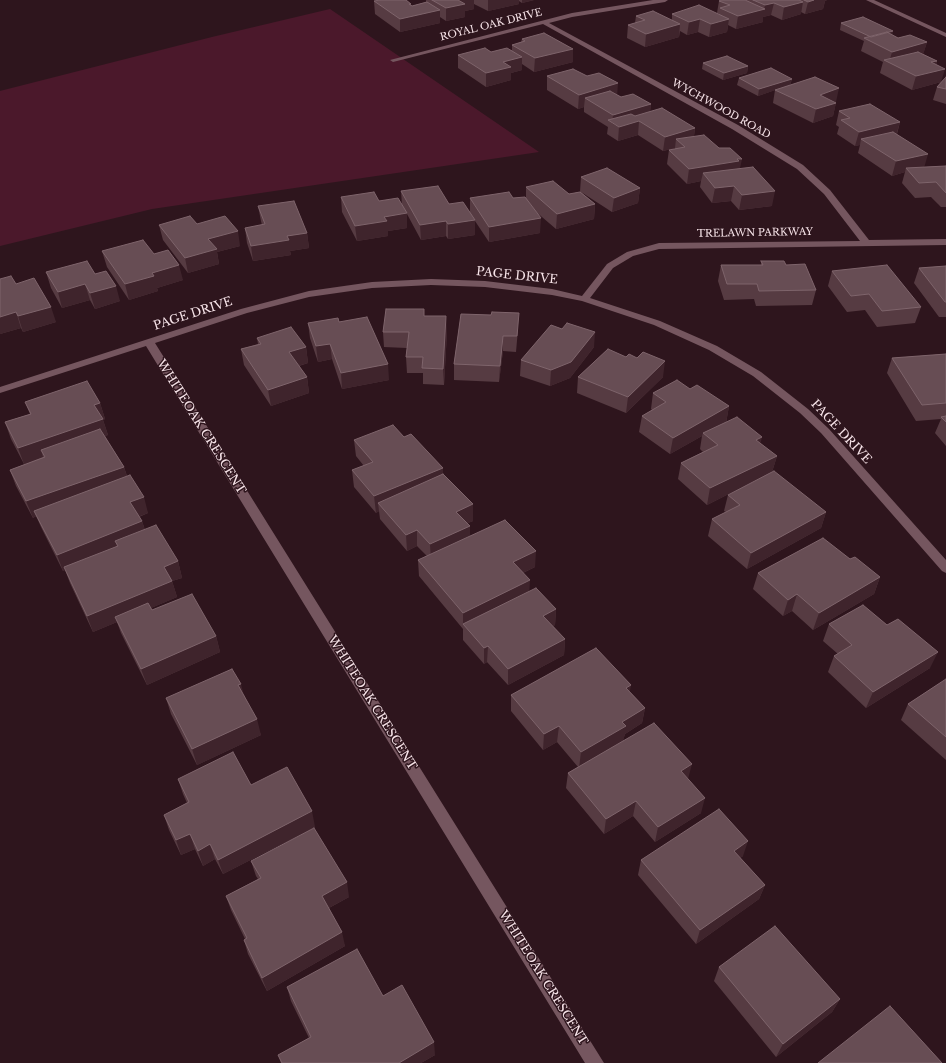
<!DOCTYPE html>
<html>
<head>
<meta charset="utf-8">
<style>
	body { margin:0 }
	canvas { display:block; background:#2e151d }
</style>
</head>
<body>
<canvas width="946" height="1063"></canvas>
<script>
const c = document.querySelector('canvas').getContext('2d');
c.lineJoin = 'round';
function fillPath(path, color) { c.fillStyle = color; c.fill(path, 'evenodd'); }
const shape = rows => new Path2D(rows.map(r => 'M' + r).join(''));
function stroke(path, color, width, dash) { c.strokeStyle = color; c.lineWidth = width; c.lineCap = dash ? 'butt' : 'round'; c.setLineDash(dash || []); c.stroke(path); }
function write(font, color, halo, rows, align = 'center') {
  c.font = font + ' "Libre Baskerville",serif'; c.lineWidth = 3; c.setLineDash([]); c.textBaseline = 'middle'; c.strokeStyle = halo; c.fillStyle = color; for (const [text, x, y, turn = 0] of rows) {
    c.save(); c.translate(x, y); c.rotate((+turn || 0) * Math.PI / 180); c.textAlign = isNaN(turn) ? turn : align; if (halo) c.strokeText(text, 0, 0); c.fillText(text, 0, 0); c.restore();
  }
}
fillPath(shape([
	[330,9,539,152,152,209,0,246,0,91,212,37]
]), '#4b182b');
fillPath(shape([
	[653,0,668,0,665,2,572,17,549,23,738,125,803,165,830,190,869,240,946,239,946,245,659,249,633,256,613,268,590,298,660,321,717,346,761,372,808,409,829,429,946,560,946,573,942,571,821,433,800,413,753,376,709,350,654,325,582,301,552,295,485,287,431,285,372,288,309,297,247,313,155,343,604,1063,585,1063,146,346,0,393,0,387,241,309,309,291,372,282,431,279,485,281,552,289,582,296,607,264,627,252,659,243,860,241,824,194,797,169,732,129,543,24,393,62,390,60,572,13,653,0],
	[866,0,874,0,946,33,946,37,866,0]
]), '#75565f');
fillPath(shape([
	[426,0,534,0,522,3,519,1,519,4,488,11,474,4,474,9,465,11,465,17,446,21,440,17,440,23,400,32,375,14,374,1,411,4,411,5,412,6,426,2],
	[746,0,827,0,825,1,823,9,805,14,801,12,801,14,782,20,771,15,763,17,763,22,736,29,728,25,727,32,709,37,698,32,687,35,680,31,679,37,645,47,627,38,628,25,635,23,636,16,672,20,672,14,719,15,719,14,717,13,719,1,746,1],
	[841,23,892,35,898,38,927,42,923,54,937,61,936,65,941,82,946,77,946,104,933,100,937,87,941,82,912,90,880,73,883,62,861,51,864,41,840,30],
	[522,39,573,62,534,72,522,64,522,70,511,73,511,80,486,87,458,68,458,55,512,50,512,45,521,42],
	[703,63,748,66,747,73,723,80,702,69],
	[547,76,617,95,621,97,651,104,650,111,695,128,694,136,740,168,772,206,739,210,731,201,712,203,700,187,701,181,687,184,667,164,669,150,675,149,675,148,663,151,638,135,618,141,607,134,608,127,584,112,584,107,578,109,547,90],
	[739,78,792,79,790,85,836,102,833,116,813,123,773,103,775,90,758,96,737,85],
	[839,111,900,122,897,134,924,167,946,166,946,207,941,207,931,197,915,198,902,183,905,172,892,176,858,153,860,145,855,146,837,134,839,127,836,125],
	[581,177,640,188,638,203,612,212,581,192,595,204,594,219,556,229,535,211,540,233,489,242,475,221,475,235,448,239,446,236,421,240,407,214,407,228,388,231,388,236,357,241,342,212,341,197,379,201,402,205,401,191,449,204,470,213,470,198,526,198,526,187,569,194,580,192],
	[258,206,307,233,309,248,290,251,291,255,253,261,247,243,245,228,262,225,261,221],
	[197,224,240,246,217,252,219,264,188,273,163,240,159,225],
	[102,251,154,254,183,280,157,288,158,291,129,300,107,267],
	[761,261,786,265,816,290,812,305,756,306,754,299,724,300,718,281,721,265,761,265],
	[946,266,946,317,939,317,914,283,919,268],
	[832,271,921,307,915,323,877,327,865,310,847,312,828,286],
	[46,272,95,274,120,301,95,309,90,300,62,308,51,288],
	[16,284,56,322,23,332,21,328,0,334],
	[424,309,424,316,447,332,444,385,423,384,423,373,407,373,406,357,407,348,384,347,383,332],
	[461,314,518,329,516,352,503,351,499,382,454,380,454,364],
	[339,322,389,380,342,389,332,359,318,362,310,338,308,323],
	[257,338,306,347,308,363,299,366,307,377,309,393,271,406,244,365,241,349,258,344],
	[594,347,570,378,550,386,520,376,521,360],
	[946,354,946,446,935,433,941,419,916,421,887,373,892,358],
	[578,377,663,377,626,413,577,393],
	[690,389,729,406,726,423,761,444,777,456,772,472,707,505,678,479,681,463,703,452,700,449,702,436,670,454,639,432,642,416,652,410,651,409,653,393],
	[25,402,100,403,105,419,103,420,108,435,105,436,124,467,127,476,148,513,139,517,142,521,145,530,178,561,182,578,172,581,177,597,151,608,152,610,216,636,220,652,147,685,121,633,117,622,93,632,70,583,65,570,63,571,41,527,36,516,33,518,16,486,10,470,43,457,24,464,11,439,5,422,30,414],
	[404,437,443,474,473,521,468,523,470,536,535,567,523,573,529,591,556,609,555,625,553,626,565,639,564,655,508,685,487,662,484,664,463,640,463,629,419,576,418,560,427,556,417,546,407,551,380,519,379,511,376,513,354,487,352,470,364,466,356,456,354,440],
	[728,495,826,512,821,528,747,569,708,536,712,519,726,512,724,511],
	[850,559,880,577,874,594,813,630,792,611,783,616,753,589,758,573],
	[829,624,887,625,930,668,866,708,828,672,834,656,838,654,823,641],
	[946,679,946,760,901,720,908,704],
	[630,692,645,708,642,723,625,734,623,740,688,779,701,813,655,842,633,816,604,834,566,788,568,773,578,767,557,742,543,750,511,711,511,695],
	[244,695,261,735,197,765,171,714,166,698],
	[178,779,251,785,315,827,223,874,215,859,203,866,195,849,181,855,169,830,164,815,187,803,183,794],
	[743,856,740,858,765,885,759,899,696,944,638,875,641,860],
	[251,861,349,897,329,908,345,946,267,991,248,954,244,940,245,939,231,910,226,896,258,879,256,876],
	[719,967,840,999,832,1012,776,1057,714,981],
	[287,987,383,996,435,1055,421,1063,281,1063,278,1055,309,1038,291,1001]
]), '#563b42');
fillPath(shape([
	[458,0,474,0,474,9,465,11,465,17,446,21,446,8],
	[488,0,519,0,519,4,488,11],
	[522,0,534,0,522,3],
	[812,0,827,0,825,1,823,9,805,14,808,2],
	[803,2,801,14,782,20,784,7],
	[774,3,771,15,763,17,763,22,736,29,738,16,764,9,765,5],
	[440,10,440,23,400,32,400,19],
	[700,19,698,32,687,35,689,22],
	[729,19,727,32,709,37,711,24],
	[680,24,679,37,645,47,646,34],
	[893,31,892,37,871,37],
	[927,42,923,55,889,63,892,52],
	[573,49,573,62,534,72,535,58],
	[522,57,522,70,511,73,511,80,486,87,486,73,503,62],
	[937,61,934,72,945,69,941,82,912,90,916,76,931,62],
	[748,66,747,73,723,80,724,73],
	[792,79,790,85,758,96,759,89],
	[618,83,617,97,585,98,584,107,578,109,579,95],
	[839,88,836,102,817,109,820,95],
	[836,103,833,116,813,123,816,109],
	[651,104,650,118,639,121,638,135,618,141,619,127,612,123,613,115],
	[900,122,896,136,861,139,860,145,855,146,859,132],
	[695,128,693,142,676,139,675,148,663,151,665,137],
	[928,154,924,168,906,168,905,172,892,176,896,161],
	[742,159,739,173,703,173,701,181,687,184,689,169],
	[734,186,731,201,712,203,715,188],
	[640,188,638,203,612,212,614,198],
	[775,191,772,206,739,210,742,195],
	[595,204,594,219,556,229,557,214],
	[407,213,407,228,388,231,388,236,357,241,355,226,384,217],
	[541,218,540,233,489,242,489,227],
	[475,220,475,235,448,239,448,224],
	[446,221,446,236,421,240,420,225],
	[238,231,240,246,217,252,219,264,188,273,185,258,208,239],
	[307,233,309,248,290,251,291,255,253,261,251,246,287,236],
	[179,265,183,280,157,288,158,291,129,300,125,284,152,273],
	[85,284,90,300,62,308,58,292],
	[116,286,120,301,95,309,90,293],
	[51,307,56,322,23,332,18,316],
	[16,312,21,328,0,334,0,317],
	[446,316,447,332,444,385,443,369],
	[595,332,594,347,570,378,550,386,551,370],
	[503,336,503,351,499,382,500,366],
	[330,344,332,359,318,362,316,346],
	[306,347,308,363,291,368,289,352],
	[665,361,663,377,626,413,628,397],
	[388,364,389,380,342,389,341,373],
	[307,377,309,393,271,406,268,390],
	[100,403,105,419,103,420,108,435,45,457,41,450,43,457,24,464,18,448,94,405],
	[729,406,726,423,703,433,702,436,670,454,673,438],
	[762,437,758,453,756,440],
	[777,456,772,472,707,505,710,488],
	[124,467,129,483,34,511,36,516,33,518,26,501],
	[443,468,443,484,378,503,379,511,376,513,374,496],
	[144,497,148,513,135,518,130,502],
	[473,504,473,521,457,528,456,512],
	[826,512,821,528,747,569,751,553],
	[142,521,147,537,118,546,115,541,118,549,63,571,57,555],
	[470,526,470,542,431,561,430,544],
	[417,530,417,546,407,551,406,535],
	[536,551,535,567,512,578,513,562],
	[178,561,182,578,172,581,177,597,118,622,115,617,117,622,93,632,87,616,164,567],
	[880,577,874,594,813,630,819,613],
	[530,580,529,596,463,624,463,629,463,613],
	[797,594,792,611,783,616,788,600],
	[556,609,555,625,542,632,543,616],
	[216,636,220,652,147,685,141,669],
	[565,639,564,655,508,685,508,669],
	[488,646,487,662,484,664,484,648],
	[938,652,930,668,866,708,873,692],
	[241,684,245,700,238,685],
	[631,685,628,701,626,688],
	[645,708,642,723,625,734,623,741,579,768,581,752,622,722],
	[257,719,261,735,197,765,192,749],
	[559,726,557,742,543,750,544,734],
	[692,764,688,779,681,771],
	[705,798,701,813,655,842,658,827],
	[636,801,633,816,604,834,606,819],
	[312,811,315,827,223,874,218,860],
	[190,834,195,849,181,855,176,840],
	[748,841,743,856,729,866,734,851],
	[210,844,215,859,203,866,198,851],
	[347,882,349,897,325,910,322,896],
	[765,885,759,899,696,944,700,930],
	[342,932,345,946,267,991,262,978],
	[840,999,832,1012,776,1057,783,1044],
	[434,1042,435,1055,421,1063,399,1063]
]), '#3f242c');
const building = shape([
	[380,0,406,0,411,4,409,4,412,6,427,2,440,10,400,19,374,1,380,0],
	[432,0,458,0,465,4,446,8,432,0],
	[721,0,745,0,765,9,738,16,720,8,730,5,719,1,721,0],
	[753,0,799,0,803,2,784,7,774,3,765,5,753,0],
	[804,0,814,0,808,2,804,0],
	[699,5,729,19,711,24,700,19,689,22,672,14,699,5],
	[653,11,680,24,646,34,628,25,645,20,636,16,653,11],
	[863,17,893,31,871,37,841,23,863,17],
	[887,32,898,38,910,35,927,42,892,52,864,38,887,32],
	[544,33,573,49,535,58,512,45,525,41,522,39,544,33],
	[485,48,491,52,507,48,522,57,503,62,511,67,486,73,458,55,485,48],
	[918,52,937,61,931,62,945,69,916,76,884,60,918,52],
	[727,56,748,66,724,73,703,63,727,56],
	[771,68,792,79,759,89,739,78,771,68],
	[573,69,587,76,599,73,618,83,579,95,547,76,573,69],
	[815,77,839,88,820,95,836,103,816,109,775,90,815,77],
	[946,77,946,89,937,87,946,77],
	[610,91,621,97,633,94,651,104,613,115,585,98,610,91],
	[870,104,900,122,859,132,841,120,850,118,839,111,870,104],
	[662,108,695,128,665,137,639,121,619,127,608,120,631,114,635,116,662,108],
	[893,132,928,154,896,161,861,139,893,132],
	[704,135,719,148,730,148,742,159,737,159,739,161,689,169,669,150,685,147,676,139,704,135],
	[946,166,946,193,936,182,919,183,906,168,946,166],
	[753,167,775,191,742,195,734,186,715,188,703,173,753,167],
	[607,168,640,188,614,198,581,177,607,168],
	[553,181,569,194,580,192,595,204,557,214,526,187,553,181],
	[438,186,449,204,463,202,475,220,448,224,446,221,420,225,401,191,438,186],
	[374,192,379,201,398,198,407,213,384,217,387,221,355,226,341,197,374,192],
	[509,192,513,198,525,197,541,218,489,227,470,198,509,192],
	[294,201,307,233,287,236,289,240,251,246,245,228,265,224,258,206,294,201],
	[190,216,197,224,225,216,238,231,208,239,217,249,185,258,159,225,190,216],
	[143,240,154,254,168,250,179,265,152,273,154,276,125,284,102,251,143,240],
	[87,261,95,274,106,271,116,286,90,293,85,284,58,292,46,272,87,261],
	[761,261,784,261,786,265,805,264,816,290,759,291,757,284,727,284,721,265,763,265,761,261],
	[887,265,921,307,882,311,869,294,851,296,832,271,887,265],
	[946,266,946,302,945,302,919,268,946,266],
	[11,276,16,284,34,278,51,307,18,316,16,312,0,317,0,279,11,276],
	[386,309,424,309,424,316,446,316,443,369,422,368,423,357,406,357,409,332,383,332,386,309],
	[492,312,519,313,517,336,503,336,500,366,454,364,461,314,491,315,492,312],
	[367,317,388,364,341,373,330,344,316,346,308,323,338,318,339,322,367,317],
	[567,323,595,332,571,362,551,370,521,360,551,325,562,329,567,323],
	[291,327,306,347,289,352,307,377,268,390,241,349,261,344,257,338,291,327],
	[608,349,626,357,629,354,637,358,643,352,665,361,628,397,578,377,608,349],
	[946,354,946,403,922,405,892,358,946,354],
	[677,380,690,389,697,385,729,406,673,438,642,416,666,402,653,393,677,380],
	[87,381,100,403,94,405,103,419,18,448,5,422,31,414,25,402,87,381],
	[946,416,946,422,941,417,946,416],
	[737,417,762,437,756,440,777,456,710,488,681,463,718,445,703,433,737,417],
	[393,425,404,437,411,434,443,468,374,496,352,470,373,462,354,440,393,425],
	[100,429,124,467,26,501,10,470,45,457,41,450,100,429],
	[774,471,826,512,751,553,712,519,740,505,728,495,774,471],
	[443,474,473,504,456,512,470,526,430,544,417,530,406,535,378,503,443,474],
	[130,475,144,497,130,502,142,521,57,555,34,511,130,475],
	[505,520,536,551,513,562,530,580,463,613,418,560,505,520],
	[156,525,178,561,164,567,172,581,87,616,64,567,118,546,115,541,156,525],
	[823,538,850,559,855,557,880,577,819,613,797,594,788,600,758,573,823,538],
	[536,588,556,609,543,616,565,639,508,669,488,646,484,648,463,624,536,588],
	[192,594,216,636,141,669,115,617,148,603,152,610,192,594],
	[863,605,887,625,898,619,938,652,873,692,834,656,852,645,829,624,863,605],
	[596,648,631,685,626,688,645,708,622,722,626,726,581,752,559,726,544,734,511,695,596,648],
	[232,669,241,684,238,685,257,719,192,749,166,698,232,669],
	[946,679,946,737,908,704,946,679],
	[654,723,692,764,681,771,705,798,658,827,636,801,606,819,568,773,654,723],
	[233,752,251,785,287,767,312,811,218,860,210,844,198,851,190,834,176,840,164,815,189,802,178,779,233,752],
	[719,809,748,841,734,851,765,885,700,930,641,860,719,809],
	[314,828,347,882,322,896,342,932,262,978,244,940,247,938,226,896,261,878,251,861,314,828],
	[775,926,840,999,783,1044,719,967,775,926],
	[357,949,383,996,402,985,434,1042,399,1063,282,1063,278,1055,311,1037,287,987,357,949],
	[890,1006,942,1063,818,1063,890,1006]
]);
fillPath(building, '#674d54');
stroke(building, '#7e646b', 1);
write('10px', '#f6e3e8', '#2e151d', [
	["ROYAL OAK DRIVE",491,25,-14],
	["WYCHWOOD ROAD",721,109,29],
	["TRELAWN PARKWAY",755,233,-1]
]);
write('12px', '#f6e3e8', '#2e151d', [
	["PAGE DRIVE",517,276,6],
	["PAGE DRIVE",193,314,-18],
	["WHITEOAK CRESCENT",201,427,58],
	["PAGE DRIVE",841,432,47],
	["WHITEOAK CRESCENT",372,703,58],
	["WHITEOAK CRESCENT",543,978,58]
]);
</script>
</body>
</html>
